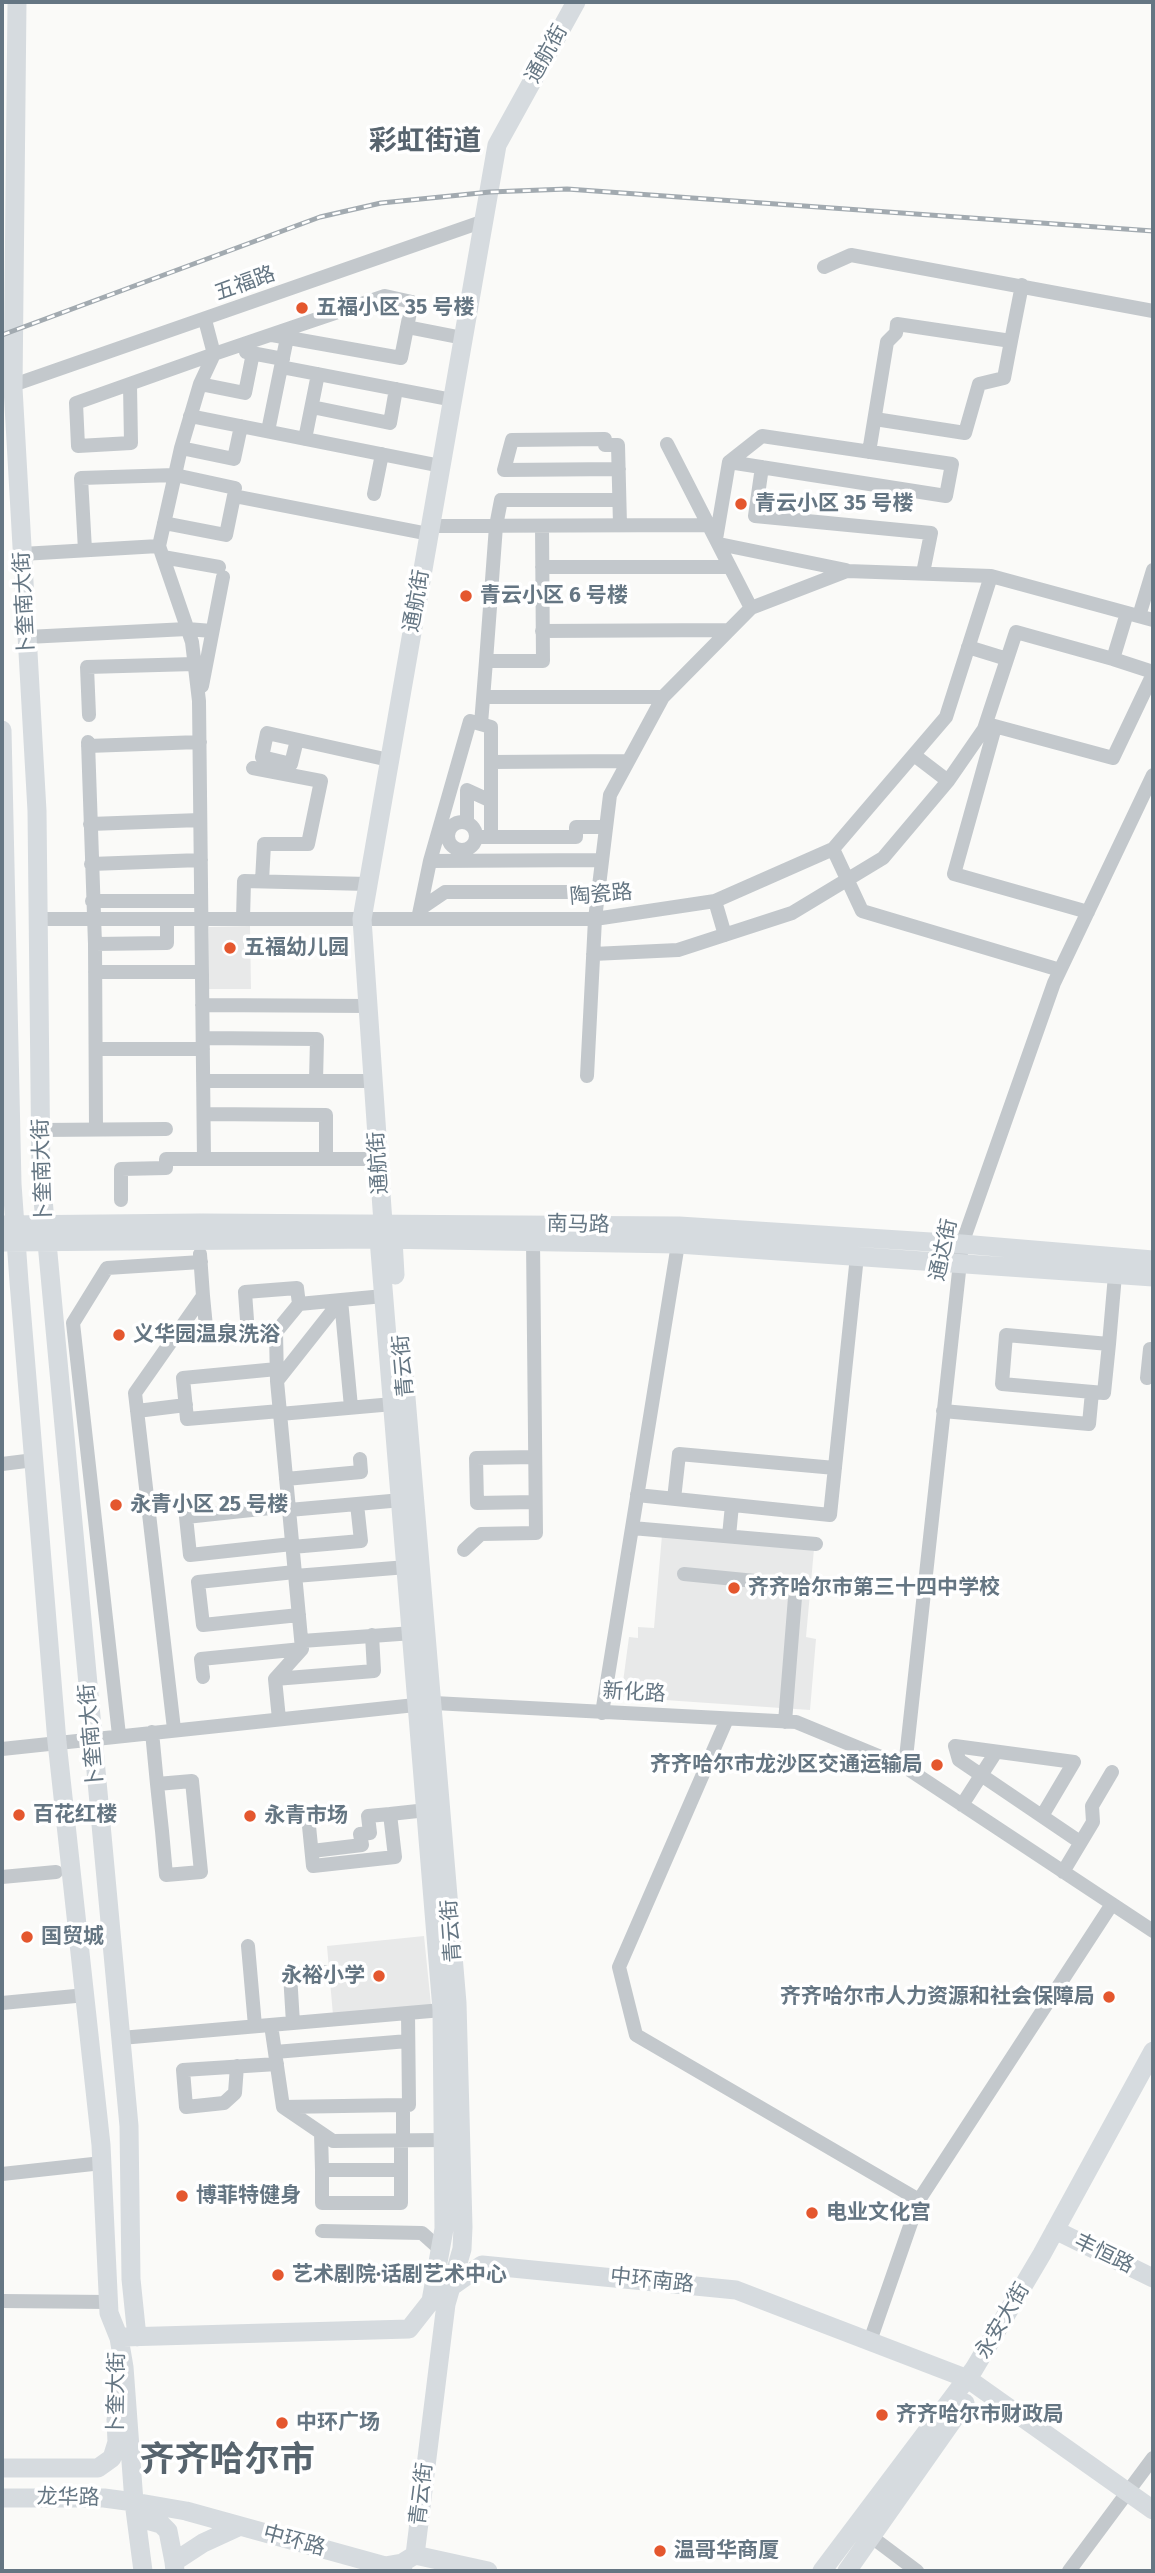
<!DOCTYPE html>
<html>
<head>
<meta charset="utf-8">
<style>
	body { margin:0 }
	#map { position:relative; width:1155px; height:2573px; overflow:hidden; background:#fafaf8; font-family:"Fira Sans",sans-serif }
	canvas { display:block }
	.frame { position:absolute; inset:0; border:4px solid #657683; pointer-events:none }
</style>
</head>
<body>
<div id="map">
<canvas width="1155" height="2573"></canvas>
<div class="frame"></div>
</div>
<script>
const c = document.querySelector('canvas').getContext('2d');
c.lineJoin = 'round';
function fillPath(path, color) { c.fillStyle = color; c.fill(path, 'evenodd'); }
const shape = rows => new Path2D(rows.map(r => 'M' + r).join(''));
function stroke(path, color, width, dash) { c.strokeStyle = color; c.lineWidth = width; c.lineCap = dash ? 'butt' : 'round'; c.setLineDash(dash || []); c.stroke(path); }
function write(font, color, halo, rows, align = 'center') {
  c.font = font + ' "Fira Sans","Noto Sans SC",sans-serif'; c.lineWidth = 7; c.setLineDash([]); c.textBaseline = 'middle'; c.strokeStyle = halo; c.fillStyle = color; for (const [text, x, y, turn = 0] of rows) {
    c.save(); c.translate(x, y); c.rotate((+turn || 0) * Math.PI / 180); c.textAlign = isNaN(turn) ? turn : align; if (halo) c.strokeText(text, 0, 0); c.fillText(text, 0, 0); c.restore();
  }
}
fillPath(shape([
	[250,926,251,989,209,989,209,927],
	[662,1535,814,1549,806,1637,816,1639,810,1710,621,1697,629,1637,638,1638,638,1627,654,1628],
	[424,1936,431,2005,333,2015,327,1946]
]), '#e8e9e9');
stroke(shape([
	[824,267,851,255,1153,311],
	[407,327,463,338],
	[287,338,281,367,453,400],
	[246,352,283,359],
	[19,383,484,221],
	[200,384,245,393,253,353],
	[130,385,131,443,78,446,76,403,214,354,385,296,412,302,401,358,272,335],
	[312,407,390,423,396,389],
	[190,416,441,466],
	[875,419,965,433,979,384,1004,378,1011,341],
	[268,431,281,367],
	[305,439,318,374],
	[667,444,751,608],
	[181,448,234,459,241,426],
	[869,452,887,342,896,333,897,324,1011,341,1022,285],
	[762,467,755,516,931,533,923,573],
	[619,469,504,470,512,440,605,439,605,445,618,445,620,525],
	[374,494,382,454],
	[164,523,226,535,234,496,429,534],
	[430,526,709,525],
	[716,539,729,462,762,436,952,464,946,496,729,462],
	[719,544,846,570],
	[85,550,81,478,175,475,235,488],
	[22,554,159,546],
	[163,557,219,567],
	[542,567,730,567],
	[1139,616,1153,570],
	[542,631,729,630],
	[27,637,187,629,212,631],
	[968,647,1007,659],
	[1113,659,1153,672],
	[486,661,496,526,501,500,619,500],
	[202,686,223,577],
	[485,697,663,697],
	[89,715,87,667,194,664],
	[481,724,486,661,543,661,542,526],
	[987,724,1113,758,1153,674],
	[995,727,954,874,1088,912],
	[297,740,291,764,262,757,267,733,389,760],
	[88,742,95,944,167,943,167,919],
	[88,746,200,742],
	[914,755,948,781],
	[491,762,628,761],
	[253,768,321,781,308,844,264,844,262,881],
	'448 836a14 14 0 1 1 28 0a14 14 0 1 1-28 0Z',
	[467,823,467,790,491,801],
	[90,824,200,820],
	[476,837,576,837,576,827,606,827],
	[833,849,862,911,1060,970],
	[430,861,602,860],
	[91,864,201,860],
	[92,901,201,901],
	[715,901,725,935],
	[420,909,445,892,598,892],
	[38,919,595,919,715,901,833,849,946,717,991,576],
	[243,919,244,881,368,884],
	[418,919,430,861,470,721,491,727,491,837],
	[95,944,96,1129],
	[593,954,678,950,792,913,883,858,948,781,984,729,1016,632,1113,659,1127,613],
	[95,972,202,972],
	[202,1005,368,1006],
	[203,1038,317,1039,316,1081],
	[96,1049,203,1049],
	[587,1076,595,919,610,795,663,697,751,608,847,571,991,576,1153,620],
	[203,1081,373,1081],
	[204,1114,326,1115,326,1159],
	[41,1130,166,1129],
	[204,1159,199,701,192,642,159,546,181,448,200,384,214,354,205,320],
	[121,1200,121,1169,166,1168,166,1159,378,1159],
	[203,1296,206,1327,235,1335,276,1332,277,1381,302,1649,275,1679,279,1719],
	[248,1334,245,1292,297,1288,299,1304,276,1332],
	[1109,1344,1006,1335,1002,1384,1104,1393,1109,1344,1115,1275],
	[277,1369,183,1378,187,1419,280,1411],
	[1147,1378,1150,1349,1153,1349],
	[277,1381,341,1300,299,1304],
	[351,1407,341,1300,384,1296],
	[137,1411,186,1405],
	[943,1411,1089,1424,1092,1392],
	[280,1414,393,1404],
	[535,1457,476,1458,477,1503,535,1502],
	[2,1464,34,1460],
	[286,1479,361,1472,360,1459],
	[637,1495,830,1515,857,1256],
	[674,1499,679,1454,835,1468],
	[289,1506,186,1517,190,1555,292,1544],
	[289,1510,402,1500],
	[632,1528,816,1544],
	[729,1536,732,1505],
	[292,1547,361,1541,357,1504],
	[464,1550,481,1534,536,1533,533,1241],
	[295,1572,198,1582,203,1625,299,1615],
	[684,1574,796,1585,785,1722],
	[295,1576,407,1567],
	[302,1641,413,1633],
	[203,1677,201,1659,302,1649],
	[275,1679,374,1671,372,1635],
	[602,1713,678,1244],
	[727,1719,619,1967,636,2035,919,2200],
	[174,1729,135,1393,203,1296,200,1254],
	[152,1732,157,1784,162,1831,166,1875,201,1872,192,1781,157,1784],
	[119,1735,73,1323,107,1268,201,1262],
	[2,1749,434,1703,796,1722,905,1767,1153,1931],
	[905,1767,962,1244,1054,983,1153,775],
	[962,1805,996,1752],
	[1042,1816,1074,1762,955,1746,959,1760,1080,1842],
	[309,1826,313,1866,395,1857,390,1814,427,1810],
	[312,1851,362,1845,360,1834,370,1833,368,1816,390,1814],
	[1063,1872,1093,1822,1092,1806,1112,1772],
	[2,1877,56,1872],
	[248,1946,255,2026],
	[2,2003,86,1995],
	[293,2023,290,1974,324,1972],
	[271,2025,283,2107,403,2105],
	[121,2038,442,2010],
	[275,2052,408,2041],
	[237,2066,235,2093,224,2103,186,2107,183,2070,277,2064],
	[283,2107,333,2141,443,2140],
	[321,2133,322,2170,401,2170],
	[403,2140,403,2105,409,2105,408,2013],
	[322,2170,322,2203,401,2203,401,2140],
	[2,2174,102,2163],
	[322,2231,422,2233,441,2250],
	[2,2301,108,2302],
	[870,2341,919,2200,1112,1904],
	[865,2532,917,2571],
	[1069,2571,1153,2458]
]), '#c3c8cc', 14);
stroke(shape([
	[17,2,13,388,37,811,41,1178,129,2126,131,2279,137,2337],
	[2,730,12,1184,19,1282,57,1742,101,2145,109,2313,119,2338,124,2367,134,2502,186,2511,403,2571],
	[383,1223,393,1239,395,1275],
	[4,1225,201,1223,679,1226,962,1244,1153,1260],
	[2,1242,379,1239,678,1244,1153,1277],
	[1055,2230,1153,2278],
	[431,2301,444,2229,442,2010,379,1239,383,1223,362,919,497,145,576,2],
	[123,2337,409,2329,431,2301,482,2265,736,2290,968,2379,1153,2510],
	[2,2468,98,2468,112,2458,117,2442,116,2419],
	[2,2498,104,2498,134,2502,143,2571],
	[136,2517,161,2524,168,2531,174,2562],
	[415,2555,488,2571],
	[385,2566,402,2563,415,2555,446,2304,462,2249,463,2227,457,2003,402,1350],
	[175,2571,174,2562,203,2543,240,2526],
	[822,2571,974,2369,1042,2254,1153,2051],
	[847,2571,965,2403]
]), '#d6dbdf', 19);
const rail = shape([
	[2,335,320,217,381,203,490,192,567,189,1153,231]
]);
stroke(rail, '#a2aab0', 5);
stroke(rail, '#fff', 2.5, [8]);
for (const [x, y, r, color] of [
	[302,308,7,"#e4572e"],
	[741,504,7,"#e4572e"],
	[466,596,7,"#e4572e"],
	[230,948,7,"#e4572e"],
	[119,1335,7,"#e4572e"],
	[116,1505,7,"#e4572e"],
	[734,1588,7,"#e4572e"],
	[937,1765,7,"#e4572e"],
	[19,1815,7,"#e4572e"],
	[250,1816,7,"#e4572e"],
	[27,1937,7,"#e4572e"],
	[379,1976,7,"#e4572e"],
	[1109,1997,7,"#e4572e"],
	[182,2196,7,"#e4572e"],
	[812,2213,7,"#e4572e"],
	[278,2275,7,"#e4572e"],
	[882,2415,7,"#e4572e"],
	[282,2423,7,"#e4572e"],
	[660,2551,7,"#e4572e"]
]) { const dot = new Path2D(); dot.arc(x, y, r, 0, 2 * Math.PI); c.fillStyle = color; c.fill(dot); stroke(dot, '#fff', 2.5); }
write('21px', '#657683', '#fff', [
	["通航街",547,54,-61],
	["五福路",245,284,-20],
	["通航街",417,601,-80],
	["卜奎南大街",25,604,-93],
	["陶瓷路",601,895,-5],
	["通航街",379,1163,-94],
	["卜奎南大街",43,1171,-92],
	["南马路",578,1225,1],
	["通达街",944,1250,-78],
	["青云街",404,1366,-95],
	["新化路",634,1693,3],
	["卜奎南大街",92,1736,-95],
	["青云街",452,1931,-94],
	["丰恒路",1104,2254,26],
	["中环南路",652,2281,6],
	["永安大街",1003,2321,-59],
	["卜奎大街",117,2394,-89],
	["青云街",422,2494,-83],
	["龙华路",68,2498,1],
	["中环路",294,2541,15]
]);
write('bold 21px', '#657683', '#fff', [
	["五福小区 35 号楼",316,308],
	["青云小区 35 号楼",755,504],
	["青云小区 6 号楼",480,596],
	["五福幼儿园",244,948],
	["义华园温泉洗浴",133,1335],
	["永青小区 25 号楼",130,1505],
	["齐齐哈尔市第三十四中学校",748,1588],
	["齐齐哈尔市龙沙区交通运输局",923,1765,"right"],
	["百花红楼",33,1815],
	["永青市场",264,1816],
	["国贸城",41,1937],
	["永裕小学",365,1976,"right"],
	["齐齐哈尔市人力资源和社会保障局",1095,1997,"right"],
	["博菲特健身",196,2196],
	["电业文化宫",826,2213],
	["艺术剧院·话剧艺术中心",292,2275],
	["齐齐哈尔市财政局",896,2415],
	["中环广场",296,2423],
	["温哥华商厦",674,2551]
], 'left');
write('bold 28px', '#57646e', '#fff', [
	["彩虹街道",425,142]
]);
write('bold 35px', '#57646e', '#fff', [
	["齐齐哈尔市",227,2461]
]);
</script>
</body>
</html>
